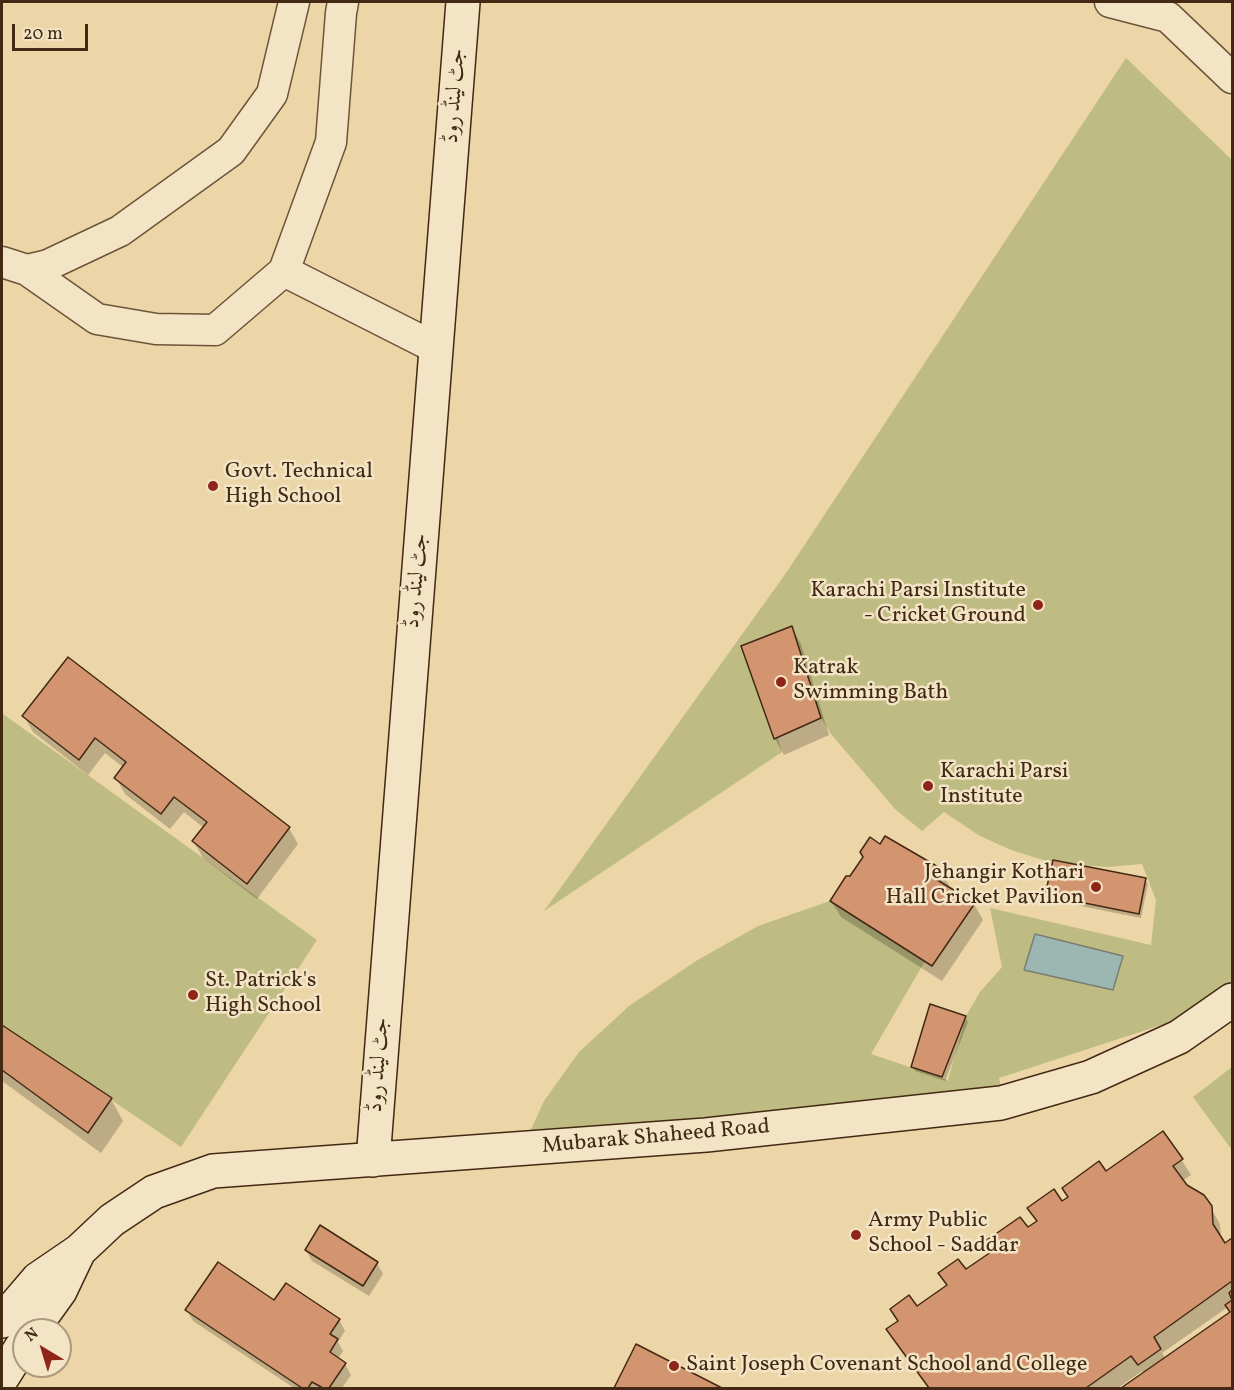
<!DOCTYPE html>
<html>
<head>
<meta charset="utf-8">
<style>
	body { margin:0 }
	#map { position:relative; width:1234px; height:1390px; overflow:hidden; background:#ecd6a7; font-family:Vollkorn,serif }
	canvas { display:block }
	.frame { position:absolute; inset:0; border:3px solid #432914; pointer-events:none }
	.north { position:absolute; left:12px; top:1318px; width:60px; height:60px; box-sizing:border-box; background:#f3e4c6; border:2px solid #ad997f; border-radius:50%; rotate:322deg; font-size:16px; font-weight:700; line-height:24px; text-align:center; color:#432914 }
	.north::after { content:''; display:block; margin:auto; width:21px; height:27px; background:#8f2418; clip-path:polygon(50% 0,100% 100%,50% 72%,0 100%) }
	.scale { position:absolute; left:12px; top:24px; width:76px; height:27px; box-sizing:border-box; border:3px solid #432914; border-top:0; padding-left:8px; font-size:18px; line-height:21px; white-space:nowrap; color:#432914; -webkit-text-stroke:4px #f3e4c6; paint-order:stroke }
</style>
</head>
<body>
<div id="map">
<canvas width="1234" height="1390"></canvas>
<div class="frame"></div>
<div class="north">N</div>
<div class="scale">20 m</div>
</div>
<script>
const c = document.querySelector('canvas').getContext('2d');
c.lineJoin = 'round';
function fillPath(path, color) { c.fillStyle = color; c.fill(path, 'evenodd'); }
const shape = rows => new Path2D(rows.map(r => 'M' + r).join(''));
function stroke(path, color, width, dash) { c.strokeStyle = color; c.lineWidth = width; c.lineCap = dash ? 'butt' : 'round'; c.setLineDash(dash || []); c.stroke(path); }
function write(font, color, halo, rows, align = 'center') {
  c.font = font + ' Vollkorn,Amiri,serif'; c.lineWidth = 5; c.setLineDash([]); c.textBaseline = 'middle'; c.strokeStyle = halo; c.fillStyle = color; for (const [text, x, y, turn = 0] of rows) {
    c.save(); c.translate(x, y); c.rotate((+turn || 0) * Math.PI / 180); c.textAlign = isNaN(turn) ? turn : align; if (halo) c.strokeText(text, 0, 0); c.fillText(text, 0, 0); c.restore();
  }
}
fillPath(shape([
	[1126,58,1232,160,1232,988,1192,1015,999,1078,1002,1090,527,1138,544,1101,579,1052,629,1006,696,961,758,926,830,901,925,961,871,1054,948,1080,966,1016,980,992,1002,967,990,908,1151,945,1156,900,1142,864,1109,867,1076,865,1043,860,1011,850,980,836,944,812,922,831,895,809,831,734,821,718,792,626,741,646,773,739,778,738,782,752,544,911,786,573],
	[3,714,317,940,181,1147,2,1026],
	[1232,1067,1232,1150,1193,1097]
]), '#bebc82');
const water = shape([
	[1035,934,1123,956,1113,990,1024,970,1035,934]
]);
fillPath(water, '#9cb7b2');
stroke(water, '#787e73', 1.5);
fillPath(shape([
	[792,628,801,644,829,735,784,755,775,739,743,647],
	[68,659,289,828,298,844,257,899,203,858,194,842,204,828,184,812,170,829,125,794,116,778,124,768,105,753,88,775,33,732,24,716],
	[881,846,939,869,949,885,947,888,974,904,983,920,942,981,841,917,831,901],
	[1145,880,1148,884,1141,918,1050,900,1047,895],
	[965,1017,968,1022,945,1081,915,1071,913,1067],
	[2,1027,111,1099,123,1121,101,1153,2,1081],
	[1181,1159,1191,1175,1182,1181,1210,1207,1220,1224,1221,1240,1225,1245,1232,1240,1232,1388,1123,1388,1144,1374,1142,1371,1118,1388,928,1388,888,1329,966,1272,1037,1222,1029,1208,1062,1203,1106,1173],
	[1228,1307,1232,1313,1166,1359,1162,1353],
	[321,1228,377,1263,383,1274,369,1296,312,1261,306,1250],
	[275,1302,339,1320,345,1331,338,1342,343,1351,338,1359,345,1364,351,1375,342,1388,294,1388,193,1321,187,1310],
	[637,1346,719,1388,615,1388]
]), '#0003');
const building = shape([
	[792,626,821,718,774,739,741,646,792,626],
	[68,657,290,827,247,884,192,841,207,822,174,797,161,814,114,778,126,762,95,738,79,760,22,716,68,657],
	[885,836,940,868,934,878,975,903,932,966,830,901,846,876,850,876,863,857,860,852,870,837,880,844,885,836],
	[1053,860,1146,878,1139,914,1045,895,1053,860],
	[930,1004,966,1016,942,1077,911,1067,930,1004],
	[2,1025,112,1098,88,1133,2,1070,2,1025],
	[1163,1131,1183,1159,1173,1166,1187,1185,1204,1195,1212,1206,1213,1224,1225,1243,1232,1238,1232,1281,1154,1337,1161,1349,1138,1365,1131,1356,1086,1388,929,1388,886,1329,898,1321,890,1309,909,1295,917,1306,947,1285,938,1273,958,1259,966,1269,991,1252,984,1242,1020,1217,1028,1227,1037,1221,1027,1208,1054,1189,1062,1201,1068,1197,1062,1188,1099,1161,1106,1171,1163,1131],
	[320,1225,378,1262,363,1286,305,1250,320,1225],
	[218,1262,274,1300,286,1283,340,1319,330,1334,338,1339,330,1352,346,1363,329,1388,323,1388,312,1382,308,1388,302,1388,185,1310,218,1262],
	[1232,1290,1232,1388,1121,1388,1230,1312,1225,1305,1232,1300,1229,1293,1232,1290],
	[636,1344,722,1388,614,1388,636,1344]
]);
fillPath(building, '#d29570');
stroke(building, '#432914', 1.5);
const street = shape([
	[1110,2,1168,17,1232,78],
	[2,262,27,270,48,265,120,231,231,151,272,94,294,2],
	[27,270,97,319,156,329,215,330,284,271,436,348],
	[284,271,331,142,341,13,343,2]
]);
const secondary = shape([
	[373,1160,463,2],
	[79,1251,112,1220,154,1192,213,1171,706,1135,1001,1103,1091,1077,1179,1037,1232,1000],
	[2,1321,38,1279,79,1251,60,1291,32,1330],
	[2,1378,24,1343]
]);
stroke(street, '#6d5439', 33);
stroke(secondary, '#432914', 36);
stroke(street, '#f3e4c6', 30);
stroke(secondary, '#f3e4c6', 33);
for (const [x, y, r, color] of [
	[213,486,6,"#8f2418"],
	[1038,605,6,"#8f2418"],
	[781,682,6,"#8f2418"],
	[928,786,6,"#8f2418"],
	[1096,887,6,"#8f2418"],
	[193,995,6,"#8f2418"],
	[856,1235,6,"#8f2418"],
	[674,1366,6,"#8f2418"]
]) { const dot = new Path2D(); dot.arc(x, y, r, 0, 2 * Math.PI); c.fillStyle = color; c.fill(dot); stroke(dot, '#f3e4c6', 2); }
write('22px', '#432914', '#f3e4c6', [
	["جٹ لینڈ روڈ",456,96,-86],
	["جٹ لینڈ روڈ",418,581,-85],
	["جٹ لینڈ روڈ",380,1065,-86],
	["Mubarak Shaheed Road",656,1138,-5]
]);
write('22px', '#432914', '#f3e4c6', [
	["Govt. Technical",225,473],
	["High School",225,498],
	["Karachi Parsi Institute",1026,592,"right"],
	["- Cricket Ground",1026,617,"right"],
	["Katrak",793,669],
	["Swimming Bath",793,694],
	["Karachi Parsi",940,773],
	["Institute",940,798],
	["Jehangir Kothari",1084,874,"right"],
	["Hall Cricket Pavilion",1084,899,"right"],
	["St. Patrick's",205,982],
	["High School",205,1007],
	["Army Public",868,1222],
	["School - Saddar",868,1247],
	["Saint Joseph Covenant School and College",686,1366]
], 'left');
</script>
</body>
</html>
